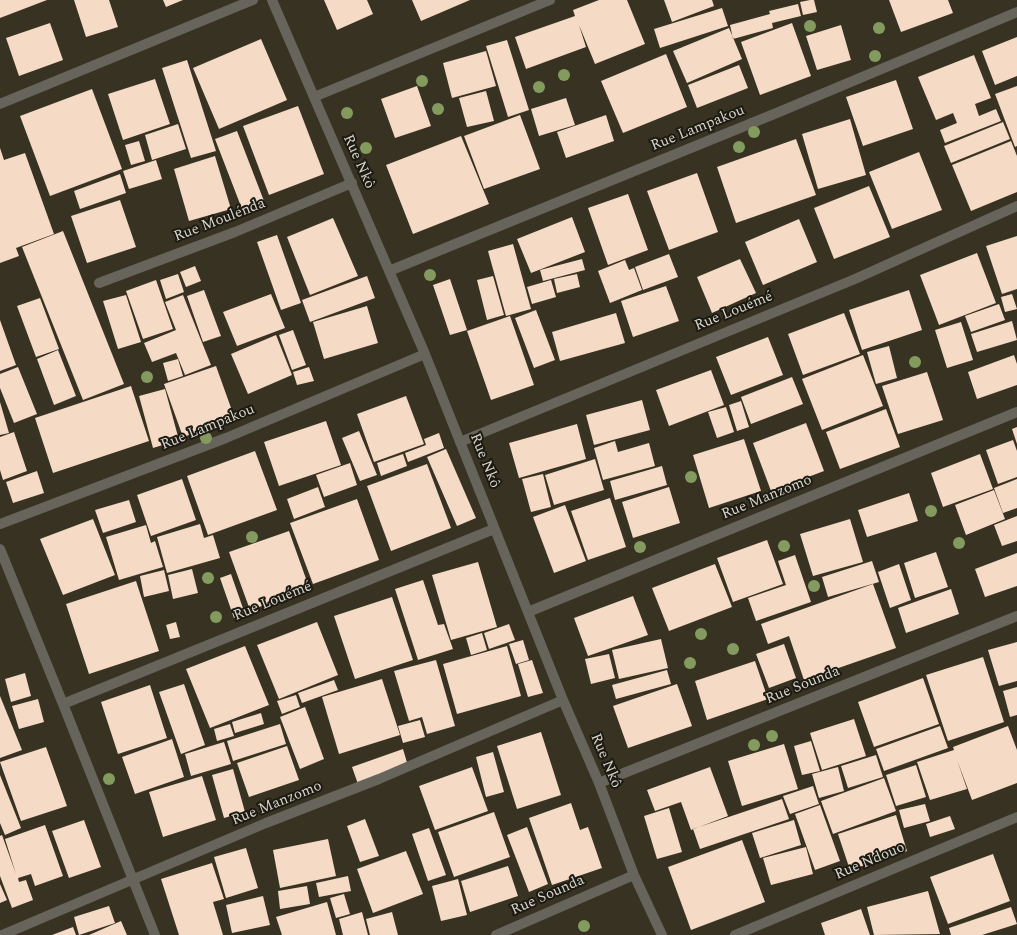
<!DOCTYPE html>
<html>
<head>
<meta charset="utf-8">
<style>
	body { margin:0 }
	canvas { display:block; background:#373221 }
</style>
</head>
<body>
<canvas width="1017" height="935"></canvas>
<script>
const c = document.querySelector('canvas').getContext('2d');
c.lineJoin = 'round';
function fillPath(path, color) { c.fillStyle = color; c.fill(path, 'evenodd'); }
const shape = rows => new Path2D(rows.map(r => 'M' + r).join(''));
function stroke(path, color, width, dash) { c.strokeStyle = color; c.lineWidth = width; c.lineCap = dash ? 'butt' : 'round'; c.setLineDash(dash || []); c.stroke(path); }
function write(font, color, halo, rows, align = 'center') {
  c.font = font + ' Spectral,serif'; c.lineWidth = 4; c.setLineDash([]); c.textBaseline = 'middle'; c.strokeStyle = halo; c.fillStyle = color; for (const [text, x, y, turn = 0] of rows) {
    c.save(); c.translate(x, y); c.rotate((+turn || 0) * Math.PI / 180); c.textAlign = isNaN(turn) ? turn : align; if (halo) c.strokeText(text, 0, 0); c.fillText(text, 0, 0); c.restore();
  }
}
fillPath(shape([
	[0,0,47,0,0,18],
	[74,0,109,0,118,27,86,37],
	[163,0,183,0,166,7],
	[324,0,367,0,373,14,337,30],
	[412,0,470,0,421,21],
	[599,0,627,0,645,44,595,64,579,25,586,47,526,69,515,37,575,16,573,10],
	[664,0,712,0,714,6,672,22],
	[810,0,814,0,817,12,803,15,800,2],
	[889,0,948,0,953,13,901,32],
	[798,4,801,16,772,23,773,28,733,39,730,25,770,14,769,11],
	[722,8,728,26,660,48,654,29],
	[50,23,63,60,19,76,6,38],
	[792,23,811,76,760,95,741,42],
	[841,25,851,60,817,70,806,36],
	[729,28,742,59,687,83,673,51],
	[1017,37,1017,76,995,85,982,51],
	[261,39,287,100,219,129,193,68],
	[507,40,529,110,508,117,486,46],
	[486,51,496,86,452,98,443,63],
	[666,54,687,107,623,133,601,81],
	[974,55,991,98,975,104,979,116,996,109,1001,121,945,143,940,130,957,123,953,113,936,120,918,77],
	[187,60,216,151,191,158,162,68],
	[739,65,748,88,697,108,688,85],
	[155,79,170,124,123,140,108,94],
	[896,80,913,129,863,146,846,97],
	[417,86,431,126,395,138,381,99],
	[1017,86,1017,146,1015,147,995,94],
	[92,89,122,169,50,196,20,116],
	[486,91,494,121,467,127,459,98],
	[566,98,575,125,539,136,531,109],
	[298,106,324,174,269,195,243,126],
	[520,115,540,169,484,189,464,136],
	[606,115,614,141,566,158,557,132],
	[850,119,866,175,818,189,802,134],
	[1003,122,1010,139,951,163,944,146],
	[178,124,186,149,152,160,145,135],
	[237,131,264,201,242,209,215,139],
	[461,136,489,204,413,234,386,165],
	[796,139,816,195,736,223,717,167],
	[139,141,145,161,131,165,125,145],
	[1011,141,1017,156,1017,192,971,211,952,165],
	[0,148,4,160,25,153,54,234,16,248,19,256,0,263],
	[919,152,942,210,892,229,869,172],
	[215,156,231,209,189,221,174,169],
	[156,160,162,179,129,189,123,171],
	[697,173,718,232,669,250,647,191],
	[120,174,126,193,80,209,74,191],
	[869,186,890,237,834,259,814,208],
	[628,194,648,250,608,265,588,208],
	[120,200,136,247,87,263,71,216],
	[572,217,585,252,531,273,517,239],
	[333,218,358,276,310,295,287,237],
	[799,219,817,262,763,285,745,242],
	[63,231,124,384,83,400,22,247],
	[277,235,301,303,281,310,257,242],
	[1017,236,1017,289,1002,294,986,246],
	[513,244,531,309,506,316,488,251],
	[977,253,996,303,939,325,920,275],
	[669,254,678,277,643,290,635,267],
	[582,259,585,270,543,281,540,270],
	[740,259,756,293,712,313,697,277],
	[625,260,629,270,634,268,642,290,610,303,598,271],
	[195,266,201,281,186,287,180,272],
	[178,274,184,292,166,299,160,280],
	[577,274,580,287,557,293,554,279],
	[367,276,375,298,310,322,302,300],
	[493,276,504,315,487,320,477,280],
	[450,279,467,330,450,335,433,285],
	[156,280,173,329,143,339,126,291],
	[551,280,556,297,532,304,527,287],
	[666,286,679,321,633,337,621,301],
	[204,290,221,336,203,342,187,296],
	[909,290,922,330,862,350,849,310],
	[271,294,285,328,237,346,223,312],
	[1012,294,1017,309,1005,312,1001,297],
	[126,295,141,342,118,349,103,301],
	[183,295,211,365,185,375,176,353,152,362,144,343,176,330,165,302],
	[40,298,59,349,36,357,17,306],
	[999,304,1005,320,971,332,965,316],
	[367,306,378,343,324,359,313,322],
	[536,310,555,360,534,368,515,318],
	[616,313,625,343,560,361,552,332],
	[844,313,860,354,803,375,788,334],
	[510,316,534,385,491,400,467,331],
	[0,320,16,365,0,371],
	[1012,321,1017,340,977,352,971,334],
	[961,322,973,360,947,368,935,330],
	[293,330,306,365,292,370,279,335],
	[276,335,292,375,248,394,231,354],
	[768,337,783,375,731,395,716,357],
	[889,346,897,378,876,384,867,352],
	[58,350,76,396,54,405,37,359],
	[863,355,883,406,822,430,802,379],
	[1014,355,1017,364,1017,385,977,399,968,372],
	[178,359,183,376,168,381,163,363],
	[216,366,235,419,183,437,164,384],
	[18,367,37,414,14,423,0,388,0,374],
	[309,367,314,381,297,385,293,372],
	[711,370,724,405,669,426,656,390],
	[927,372,943,420,898,434,882,386],
	[792,377,803,404,751,424,741,397],
	[131,386,149,441,53,473,35,418],
	[165,389,179,440,153,448,139,396],
	[406,396,424,444,374,462,357,414],
	[642,400,650,430,594,445,586,415],
	[741,401,749,427,737,431,729,405],
	[0,402,9,433,0,435],
	[726,407,734,432,717,438,708,412],
	[886,409,900,447,840,469,826,432],
	[326,421,341,465,279,486,264,442],
	[806,423,824,471,771,491,753,443],
	[577,424,586,459,519,478,509,443],
	[1017,427,1017,444,1012,429],
	[359,431,377,475,360,481,342,438],
	[14,432,27,471,3,480,0,470,0,437],
	[439,433,444,448,408,462,405,453,426,445,424,439],
	[744,439,761,491,709,508,693,455],
	[1013,440,1017,451,1017,477,998,484,986,450],
	[615,441,618,452,649,443,655,466,603,480,594,448],
	[446,449,476,518,457,526,427,457],
	[255,451,277,510,208,535,187,476],
	[403,454,407,466,381,476,377,463],
	[980,454,993,489,943,507,931,473],
	[595,459,604,490,554,505,545,475],
	[350,463,357,485,324,497,316,475],
	[427,464,451,528,391,551,367,486],
	[662,466,667,485,615,500,610,481],
	[37,471,44,493,13,503,6,482],
	[543,474,551,507,531,512,522,479],
	[182,479,196,520,151,536,137,495],
	[1017,479,1017,508,1003,513,994,488],
	[318,487,325,507,294,519,287,499],
	[669,487,680,523,633,538,622,502],
	[994,490,1005,519,966,535,955,505],
	[909,493,918,521,867,537,858,510],
	[610,498,626,547,588,560,571,511],
	[357,499,379,560,313,584,290,523],
	[129,500,136,522,103,533,95,510],
	[565,505,586,561,554,573,533,517],
	[1017,516,1017,541,1002,546,994,525],
	[93,519,115,575,63,595,40,539],
	[850,519,863,562,813,576,800,534],
	[200,524,204,538,213,535,220,558,167,573,157,537],
	[146,525,151,543,155,541,163,567,119,580,106,537],
	[289,531,310,590,250,610,229,552],
	[767,540,783,584,733,602,717,558],
	[936,552,948,587,915,598,904,563],
	[1017,553,1017,586,985,597,975,569],
	[795,555,811,602,756,621,748,598,786,585,778,561],
	[872,561,879,582,828,597,822,577],
	[478,562,497,627,451,640,432,575],
	[715,564,732,607,669,631,652,588],
	[899,564,911,600,890,608,878,572],
	[192,569,198,593,173,599,168,575],
	[164,570,169,591,144,597,140,576],
	[231,574,245,614,234,618,220,578],
	[423,580,438,625,444,624,453,649,418,660,395,589],
	[136,581,159,651,89,674,66,604],
	[873,584,896,648,804,680,789,636,768,644,761,624],
	[951,589,959,614,906,633,898,608],
	[633,596,648,635,588,656,574,618],
	[392,597,413,660,355,679,334,616],
	[176,622,180,637,170,639,166,625],
	[317,622,338,675,279,699,257,645],
	[509,624,515,640,489,649,484,633],
	[482,633,487,650,471,655,466,638],
	[661,639,668,668,619,679,612,650],
	[523,640,529,660,516,664,509,644],
	[1017,642,1017,681,999,686,988,650],
	[784,644,796,678,769,688,756,654],
	[245,646,269,705,210,728,186,669],
	[507,646,521,696,457,714,443,664],
	[609,654,615,678,591,684,585,659],
	[983,657,1004,722,948,741,926,675],
	[436,660,455,726,427,734,422,717,409,721,394,671],
	[532,660,543,693,528,697,518,664],
	[755,661,768,699,707,720,695,681],
	[667,670,671,684,616,699,612,685],
	[25,673,31,696,11,702,5,679],
	[923,678,939,724,874,747,858,702],
	[382,679,400,735,339,754,322,697],
	[334,680,338,690,302,703,298,693],
	[184,684,205,745,181,754,159,692],
	[677,684,692,726,628,748,613,706],
	[150,685,167,738,118,754,101,702],
	[1017,687,1017,715,1010,717,1003,691],
	[296,695,300,707,282,714,277,701],
	[0,696,22,750,0,758],
	[38,699,44,722,19,729,12,706],
	[305,707,324,759,300,769,280,717],
	[261,713,264,724,235,733,232,722],
	[854,719,866,756,822,770,810,733],
	[420,720,425,737,403,743,398,726],
	[230,724,234,736,217,741,214,729],
	[280,724,286,744,233,761,227,741],
	[940,726,948,748,884,771,876,749],
	[1008,726,1017,750,1017,783,972,800,957,760,967,789,930,800,917,762,954,750,953,747],
	[541,732,561,795,517,809,497,746],
	[172,739,184,777,135,794,122,757],
	[811,741,820,771,802,775,794,746],
	[224,742,231,764,191,776,185,754],
	[784,744,798,789,742,806,728,761],
	[287,746,299,780,249,797,237,763],
	[46,747,67,806,21,821,0,762],
	[403,749,408,766,358,784,352,767],
	[493,752,504,792,486,797,476,757],
	[876,755,883,777,848,788,841,766],
	[916,765,926,797,896,806,886,775],
	[472,767,488,811,435,830,419,786],
	[710,767,728,816,691,830,681,802,655,811,647,790],
	[838,767,844,791,819,798,812,774],
	[233,769,245,812,224,818,212,775],
	[0,775,21,828,5,835,0,823],
	[202,776,216,820,163,837,149,792],
	[884,778,896,811,833,834,821,801],
	[813,786,819,804,790,814,783,796],
	[782,799,789,819,700,849,693,829],
	[571,803,580,830,588,827,602,868,552,885,529,818],
	[925,804,930,821,904,828,899,810],
	[820,805,840,861,815,870,795,814],
	[669,808,682,852,657,859,644,816],
	[494,812,510,857,454,877,438,832],
	[896,815,907,851,850,870,838,834],
	[950,816,955,829,930,837,926,824],
	[365,819,379,856,360,862,347,826],
	[84,820,101,867,69,878,52,831],
	[794,820,801,845,760,858,752,833],
	[45,825,63,876,35,886,31,874,18,878,19,882,26,880,33,900,12,908,0,876,0,836,2,835,16,874,5,839],
	[527,827,548,884,529,892,507,835],
	[429,828,446,875,428,881,412,834],
	[328,839,336,876,280,888,273,850],
	[742,840,765,902,691,930,668,867],
	[806,847,813,874,771,885,763,858],
	[246,848,258,888,226,898,214,857],
	[406,851,423,894,373,913,357,869],
	[993,854,1010,901,948,924,930,877],
	[212,863,224,899,213,902,223,935,179,935,161,879],
	[508,866,518,896,470,912,461,881],
	[348,876,351,891,319,897,316,883],
	[458,879,467,915,441,921,432,886],
	[0,884,7,900,0,903],
	[307,886,310,904,280,909,278,891],
	[928,891,940,934,874,935,867,907],
	[344,894,350,914,336,918,330,898],
	[263,896,270,925,232,933,226,905],
	[327,902,336,935,282,935,276,917],
	[109,906,115,923,79,935,74,917],
	[1011,907,1017,924,982,935,951,935,949,928],
	[861,909,870,935,825,935,821,923],
	[362,912,368,935,343,935,339,919],
	[392,912,398,935,370,935,366,919],
	[121,921,127,935,89,935],
	[73,927,76,935,52,935]
]), '#f5dac6');
stroke(shape([
	[272,0,425,354,563,700,599,783,634,875,662,935],
	[314,97,550,0],
	[0,104,253,0],
	[389,271,779,112,1017,12],
	[99,283,235,232,352,183],
	[460,442,855,279,1017,206],
	[0,524,226,438,425,354],
	[0,549,63,704,155,935],
	[528,612,1017,412],
	[63,704,494,529],
	[599,783,1017,616],
	[2,935,266,823,379,779,563,700],
	[496,935,634,875],
	[735,935,1017,817]
]), '#67645c', 10);
c.fillStyle = '#839b5f';
for (const [x, y] of [
	[810,26],
	[879,28],
	[875,56],
	[564,75],
	[422,81],
	[539,87],
	[438,109],
	[347,113],
	[754,132],
	[739,147],
	[366,148],
	[430,275],
	[915,362],
	[147,377],
	[206,438],
	[691,477],
	[931,511],
	[252,537],
	[959,543],
	[784,546],
	[640,547],
	[208,578],
	[814,586],
	[216,617],
	[701,634],
	[733,649],
	[690,663],
	[772,736],
	[754,745],
	[109,779],
	[584,926]
]) { c.beginPath(); c.arc(x, y, 6, 0, 2 * Math.PI); c.fill(); }
write('15px', '#d7d4c9', '#1c1a12', [
	["Rue Lampakou",698,129,-22],
	["Rue Nkô",358,162,66],
	["Rue Moulénda",220,221,-21],
	["Rue Louémé",734,312,-22],
	["Rue Lampakou",208,428,-22],
	["Rue Nkô",484,461,68],
	["Rue Manzomo",767,498,-22],
	["Rue Louémé",273,602,-22],
	["Rue Sounda",803,686,-22],
	["Rue Nkô",605,761,67],
	["Rue Manzomo",277,804,-22],
	["Rue Ndouo",870,862,-23],
	["Rue Sounda",548,896,-24]
]);
</script>
</body>
</html>
